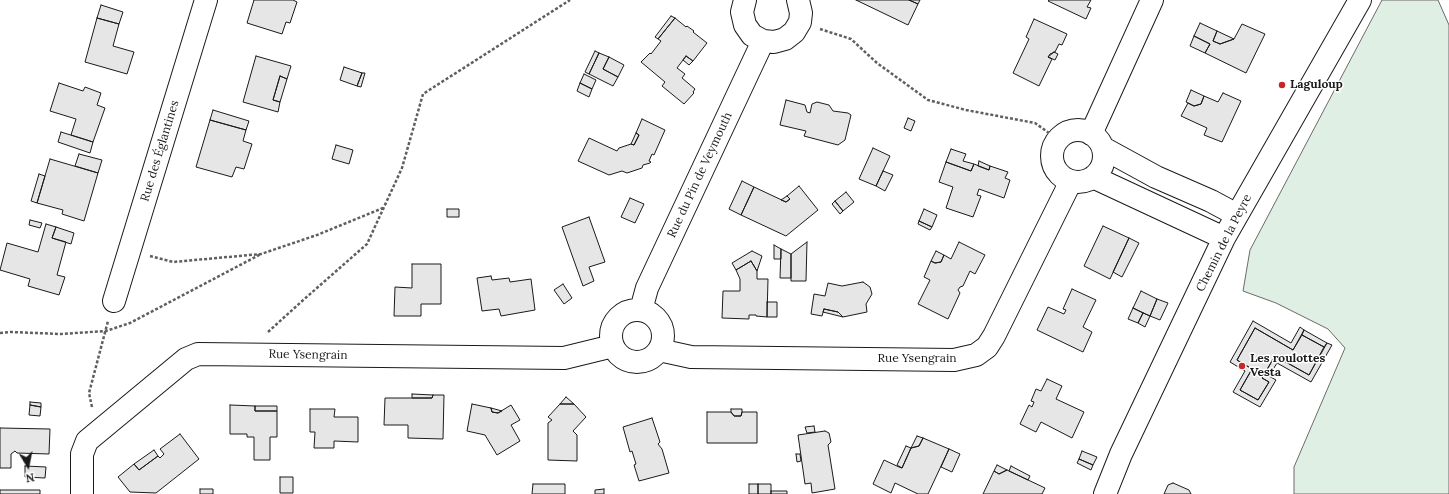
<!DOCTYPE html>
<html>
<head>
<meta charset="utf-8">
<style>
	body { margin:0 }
	#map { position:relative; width:1449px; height:494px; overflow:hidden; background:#fff; font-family:Lora,serif }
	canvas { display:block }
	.north { position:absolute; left:8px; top:446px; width:40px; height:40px; -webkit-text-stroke:3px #fff; paint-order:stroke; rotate:170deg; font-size:11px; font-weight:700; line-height:16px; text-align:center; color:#1a1a1a }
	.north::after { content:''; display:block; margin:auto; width:14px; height:18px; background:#1a1a1a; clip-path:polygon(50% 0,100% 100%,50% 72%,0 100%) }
</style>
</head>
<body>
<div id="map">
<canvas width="1449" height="494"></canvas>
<div class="north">N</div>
</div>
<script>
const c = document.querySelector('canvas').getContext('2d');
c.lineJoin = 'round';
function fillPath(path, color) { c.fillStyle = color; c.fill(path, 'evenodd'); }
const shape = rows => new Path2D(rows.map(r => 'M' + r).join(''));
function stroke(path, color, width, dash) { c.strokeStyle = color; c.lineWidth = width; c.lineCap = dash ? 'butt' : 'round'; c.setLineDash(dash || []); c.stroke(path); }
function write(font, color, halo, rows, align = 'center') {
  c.font = font + ' Lora,serif'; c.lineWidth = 3; c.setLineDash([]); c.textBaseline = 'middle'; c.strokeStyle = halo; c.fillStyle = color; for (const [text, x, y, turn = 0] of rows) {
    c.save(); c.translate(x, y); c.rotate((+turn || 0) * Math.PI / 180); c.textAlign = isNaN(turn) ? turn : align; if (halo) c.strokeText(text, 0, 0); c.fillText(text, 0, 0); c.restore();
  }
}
const green = shape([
	[1382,0,1438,0,1449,25,1449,494,1294,494,1294,467,1345,348,1328,329,1276,303,1243,291,1250,250,1382,0]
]);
fillPath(green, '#e0efe3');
stroke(green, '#6a6a6a', 1);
const building = shape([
	[254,0,293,0,297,2,290,23,286,22,282,34,247,23,254,0],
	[856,0,909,0,918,4,908,25,856,0],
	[909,0,920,0,918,4,909,0],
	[1049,0,1091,0,1087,7,1091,8,1086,19,1048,1,1049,0],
	[101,5,123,12,119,24,97,18,101,5],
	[671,16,675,18,658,39,655,37,671,16],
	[97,18,119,24,113,46,134,52,127,74,85,62,97,18],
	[675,18,686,27,687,26,694,31,693,32,707,43,693,61,686,56,677,68,685,74,682,78,695,89,693,92,694,93,684,104,662,86,665,82,641,62,650,53,651,54,661,41,658,39,675,18],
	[1034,19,1067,34,1062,45,1059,44,1055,52,1050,54,1048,57,1052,59,1039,86,1013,73,1029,39,1026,37,1034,19],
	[1200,23,1217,31,1213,41,1220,44,1234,39,1242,24,1265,34,1246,73,1205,53,1210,44,1194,36,1200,23],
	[1217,31,1234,39,1220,44,1213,41,1217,31],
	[1194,36,1210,44,1205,53,1190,46,1194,36],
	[595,51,599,53,589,74,585,72,595,51],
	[1054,52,1058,54,1055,60,1048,57,1054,52],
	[599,53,609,57,603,69,618,77,613,86,589,74,599,53],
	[256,56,291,66,287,79,280,76,273,100,280,102,278,112,243,102,256,56],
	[686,56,693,61,689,65,683,60,686,56],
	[609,57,624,65,618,77,603,69,609,57],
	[344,67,362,73,357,86,340,80,344,67],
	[362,73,365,73,361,87,357,86,362,73],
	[584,74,596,80,592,89,580,83,584,74],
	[280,76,287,79,280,102,273,100,280,76],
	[59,83,83,91,85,87,101,93,97,105,105,108,93,142,71,135,76,119,50,111,59,83],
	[580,83,592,89,589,97,577,91,580,83],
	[1191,90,1204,96,1201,104,1194,106,1186,102,1191,90],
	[1223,93,1241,101,1222,142,1204,135,1207,128,1181,116,1188,103,1194,106,1201,104,1204,96,1218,102,1223,93],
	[786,100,805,105,807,112,810,113,812,104,817,102,829,105,833,111,848,113,851,115,845,140,838,145,804,136,806,131,780,125,786,100],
	[213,110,249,121,246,130,210,120,213,110],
	[908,118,915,121,911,131,904,128,908,118],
	[642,119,665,130,654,155,652,154,649,161,651,162,650,163,643,165,642,168,627,173,622,171,609,175,578,161,589,138,617,151,619,148,631,144,634,145,639,135,636,133,642,119],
	[210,120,246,130,243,141,252,144,244,169,236,167,232,177,196,167,210,120],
	[61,132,93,142,90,153,58,142,61,132],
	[636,133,639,135,634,145,631,144,636,133],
	[336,145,353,150,349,164,332,159,336,145],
	[873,148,890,156,876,186,859,179,873,148],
	[951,149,966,154,963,161,974,164,971,171,946,162,951,149],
	[79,154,102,160,98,173,75,166,79,154],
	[50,159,98,173,84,221,62,214,63,210,37,203,50,159],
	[979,161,990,166,989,170,978,166,979,161],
	[946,162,971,171,974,164,989,170,990,166,1008,172,1005,178,1010,180,1004,198,979,189,977,195,981,196,973,217,946,208,953,187,939,182,946,162],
	[883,171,893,175,885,191,876,186,883,171],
	[39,174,45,176,37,203,31,201,39,174],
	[742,181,754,187,741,215,729,209,742,181],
	[799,186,818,210,786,236,741,215,754,187,786,202,790,199,787,196,799,186],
	[846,192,854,202,843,211,835,201,846,192],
	[787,196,790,199,786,202,781,200,787,196],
	[630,198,644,204,635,223,621,217,630,198],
	[835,201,843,211,840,214,832,204,835,201],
	[447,209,459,209,459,217,447,217,447,209],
	[924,209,937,215,932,227,919,221,924,209],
	[589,217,605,262,589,267,594,281,583,286,562,227,589,217],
	[30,220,42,223,40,228,29,225,30,220],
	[919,221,932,227,930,230,918,224,919,221],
	[46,224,56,227,52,238,66,242,57,275,65,277,59,295,28,286,30,279,0,270,7,243,38,252,46,224],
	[1103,226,1129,238,1110,279,1084,266,1103,226],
	[56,227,74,233,71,244,52,238,56,227],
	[1129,238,1139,243,1122,277,1113,272,1129,238],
	[807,242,806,281,791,281,791,254,807,242],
	[959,242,985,255,975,274,970,271,963,286,960,287,958,290,960,293,948,319,918,304,930,280,924,277,931,261,935,263,941,262,944,255,951,259,959,242],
	[774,245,781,249,781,259,774,259,774,245],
	[781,249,791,254,791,278,780,278,781,249],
	[752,251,762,256,757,271,751,261,736,270,732,263,752,251],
	[936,251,944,255,941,262,935,263,931,261,936,251],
	[751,261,757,271,757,279,768,279,767,317,756,316,756,315,749,315,749,319,722,318,723,291,740,291,740,279,736,270,751,261],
	[412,264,441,264,441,304,421,304,421,316,394,316,395,287,412,288,412,264],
	[491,276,492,280,509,278,510,282,531,279,535,310,501,316,499,309,482,311,477,278,491,276],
	[863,282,870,287,872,294,866,304,867,312,843,317,838,312,824,309,822,316,811,314,814,294,825,296,828,283,842,286,863,282],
	[563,284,572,298,564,304,554,290,563,284],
	[1072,289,1096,300,1083,327,1092,332,1083,352,1037,330,1048,307,1064,314,1066,310,1063,309,1072,289],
	[1141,291,1157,299,1150,316,1133,308,1141,291],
	[1157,299,1168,303,1160,320,1150,316,1157,299],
	[767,302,777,302,777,317,767,317,767,302],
	[1133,308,1143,313,1138,323,1128,319,1133,308],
	[824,309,838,312,843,317,823,312,824,309],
	[1143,313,1150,316,1145,327,1138,323,1143,313],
	[1253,321,1291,343,1300,327,1304,330,1293,350,1255,328,1237,360,1252,369,1240,390,1258,400,1269,382,1262,378,1275,356,1309,375,1327,343,1332,345,1311,382,1277,363,1269,376,1276,380,1260,407,1233,392,1245,371,1230,362,1253,321],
	[1255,328,1293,350,1302,335,1324,347,1309,375,1275,356,1262,378,1269,382,1258,400,1240,390,1252,369,1237,360,1255,328],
	[1304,330,1327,343,1324,347,1302,335,1304,330],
	[1047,379,1062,386,1056,399,1084,412,1072,438,1041,422,1036,432,1020,424,1029,405,1032,407,1034,402,1031,401,1036,389,1041,391,1047,379],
	[412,394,433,395,432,398,412,398,412,394],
	[433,395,444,395,443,439,408,438,408,425,384,425,385,398,432,398,433,395],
	[566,397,574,404,560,404,566,397],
	[30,402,41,403,41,407,30,405,30,402],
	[472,404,491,408,492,412,498,413,511,405,520,420,511,425,520,441,497,455,485,435,467,431,472,404],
	[560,404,574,404,586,417,573,431,577,435,577,461,548,460,548,423,552,420,548,417,560,404],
	[30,405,41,407,40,416,29,415,30,405],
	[230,405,255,406,255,411,277,411,277,437,270,437,270,460,254,460,254,437,247,437,247,434,230,434,230,405],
	[255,406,277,406,277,411,255,411,255,406],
	[491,408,502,411,498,413,492,412,491,408],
	[310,409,335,409,334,417,358,417,358,442,334,441,334,448,314,448,315,432,310,432,310,409],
	[731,409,742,409,742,412,741,416,734,416,731,412,731,409],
	[707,412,731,412,734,416,741,416,742,412,757,412,757,443,707,443,707,412],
	[652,418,660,442,658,444,662,449,669,473,639,481,634,465,636,464,632,451,630,452,623,427,652,418],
	[814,426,815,432,807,433,805,427,814,426],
	[0,428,50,429,49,454,17,453,15,451,11,454,11,468,0,468,0,428],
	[825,431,829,433,831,442,828,445,835,489,812,493,811,483,805,484,798,435,825,431],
	[180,434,199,459,156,493,130,492,118,477,134,464,139,470,158,456,160,458,164,454,160,449,180,434],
	[917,436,923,438,919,446,911,448,917,436],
	[923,438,949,449,928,494,918,494,895,483,891,493,873,484,884,460,899,467,902,468,911,448,919,446,923,438],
	[906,446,911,448,902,468,897,465,906,446],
	[949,449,960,454,952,472,941,467,949,449],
	[154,450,158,456,139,470,134,464,154,450],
	[1082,451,1097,457,1093,465,1079,459,1082,451],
	[796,454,800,454,801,461,797,462,796,454],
	[1079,459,1093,465,1091,470,1077,463,1079,459],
	[997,465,1007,470,999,474,994,471,997,465],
	[25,466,46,467,45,478,25,477,25,466],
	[1011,466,1030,476,1028,480,1009,471,1011,466],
	[1007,470,1045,488,1042,494,983,494,994,471,999,474,1007,470],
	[280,477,293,477,293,493,280,493,280,477],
	[1173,483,1189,490,1191,494,1164,494,1168,485,1173,483],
	[533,484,565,484,565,494,532,494,533,484],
	[749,484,758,484,758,494,749,494,749,484],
	[758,484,771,484,771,494,758,494,758,484],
	[200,489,213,489,213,494,200,494,200,489],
	[604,489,604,494,595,494,595,490,604,489],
	[0,490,40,490,40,494,0,494,0,490],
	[771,491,787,491,787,494,771,494,771,491]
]);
fillPath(building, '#e6e6e6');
stroke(building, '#1a1a1a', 1);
const minor = shape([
	[745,0,742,12,745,25,752,35,763,41,774,42,785,39,794,32,800,22,801,13,798,0],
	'1052 156a26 26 0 1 1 52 0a26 26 0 1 1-52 0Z',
	[1091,134,1152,0],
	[1103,148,1156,177,1211,201,1237,215],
	[1093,177,1224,238],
	[114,301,206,0],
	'611 336a26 26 0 1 1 52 0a26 26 0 1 1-52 0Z',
	[641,310,647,288,763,41],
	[659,350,691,357,954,360,976,355,987,347,994,336,1071,181],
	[82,494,82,454,87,441,186,359,198,354,564,358,613,346],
	[1105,494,1121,454,1224,238,1360,0]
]);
stroke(minor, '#1a1a1a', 24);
stroke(shape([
	[820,29,851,39,877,63,928,100,966,110,1035,123,1049,133,1060,137],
	[150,256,173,262,261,254,317,235,383,208],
	[268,332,301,302,367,244,402,168,423,94,570,0],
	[0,333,11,332,61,334,106,331,130,323,261,254],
	[92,407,89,393,108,321]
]), '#5f5f5f', 2.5, [3, 2]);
stroke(minor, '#fff', 22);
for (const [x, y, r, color] of [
	[1282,85,4,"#c62828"],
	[1242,366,4,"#c62828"]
]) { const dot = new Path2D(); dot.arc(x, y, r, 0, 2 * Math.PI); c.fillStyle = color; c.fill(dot); stroke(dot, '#fff', 1.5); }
write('bold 12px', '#1a1a1a', '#fff', [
	["Laguloup",1290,85],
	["Les roulottes",1250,359],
	["Vesta",1250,373]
], 'left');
write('12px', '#1a1a1a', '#fff', [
	["Rue des Églantines",160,151,-73],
	["Rue du Pin de Veymouth",700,175,-65],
	["Chemin de la Peyre",1224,243,-63],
	["Rue Ysengrain",308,355,1],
	["Rue Ysengrain",917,359]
]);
</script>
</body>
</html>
